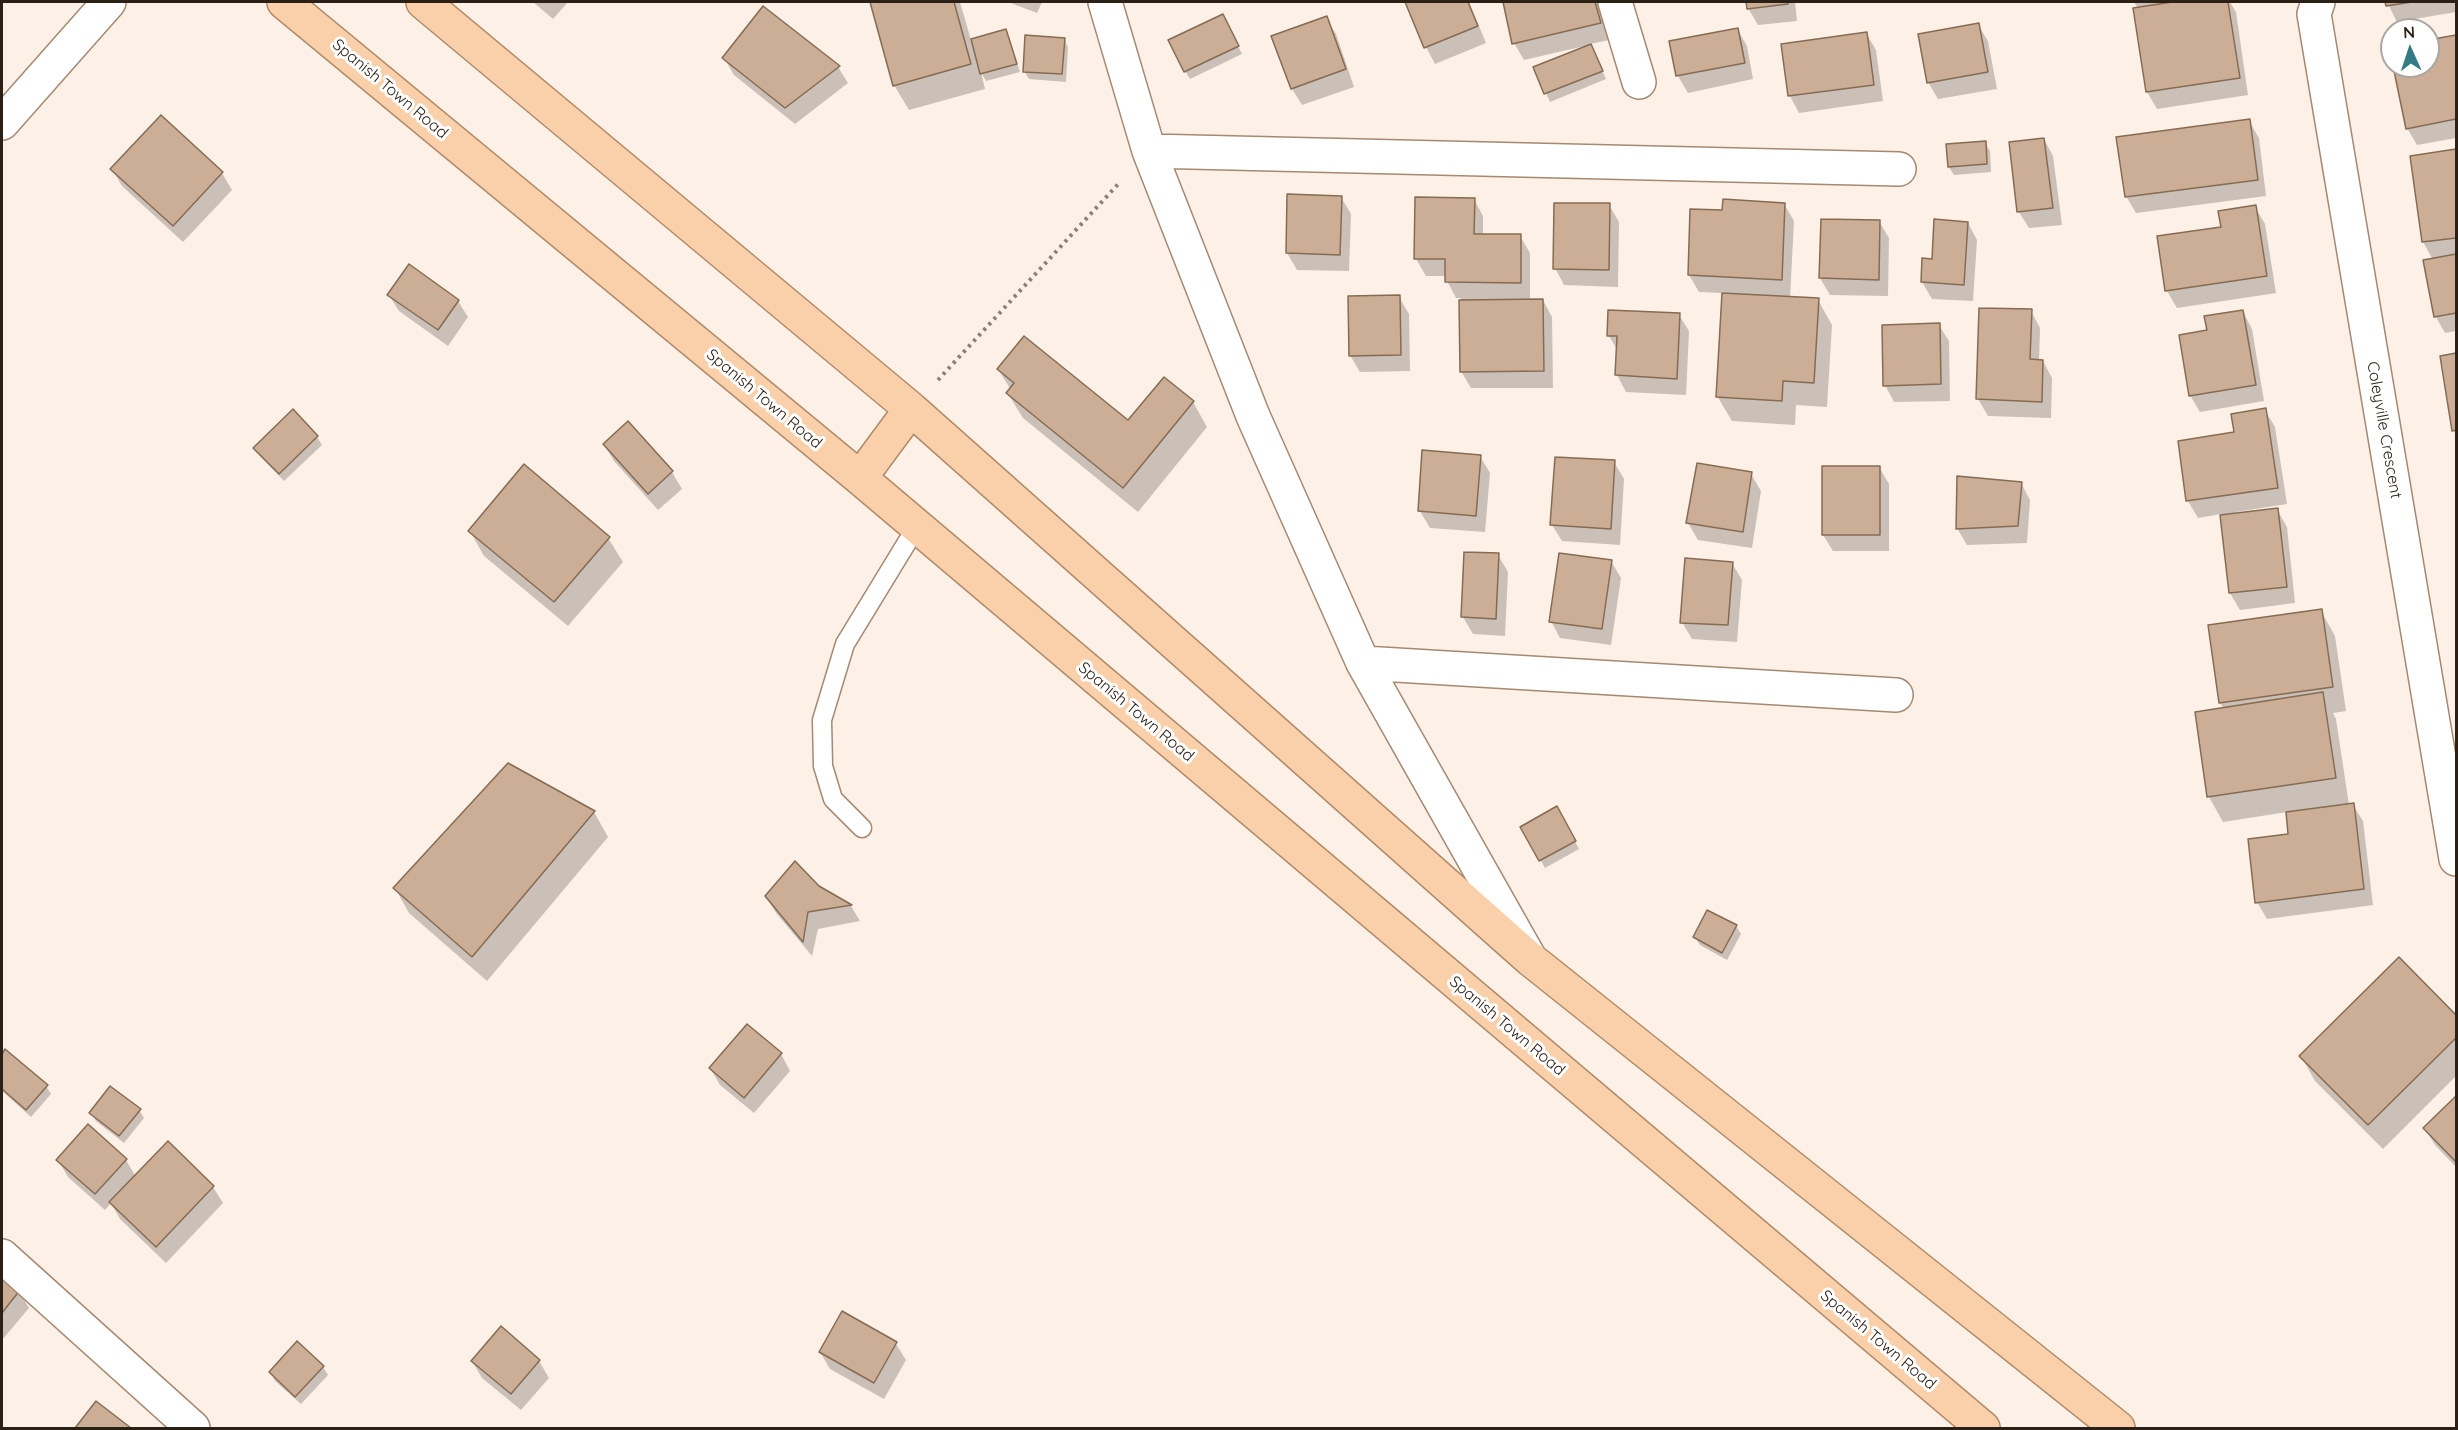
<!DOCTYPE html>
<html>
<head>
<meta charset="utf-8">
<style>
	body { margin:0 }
	#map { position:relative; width:2458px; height:1430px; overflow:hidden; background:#fdf0e6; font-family:Quicksand,sans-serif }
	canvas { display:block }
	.frame { position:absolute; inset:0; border:3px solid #2b2016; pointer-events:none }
	.north { position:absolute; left:2380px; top:18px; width:60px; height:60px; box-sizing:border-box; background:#fff; border:2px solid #aaa6a2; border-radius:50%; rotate:357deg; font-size:16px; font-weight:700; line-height:24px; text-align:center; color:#2b2016 }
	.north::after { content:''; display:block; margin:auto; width:21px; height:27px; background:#347b86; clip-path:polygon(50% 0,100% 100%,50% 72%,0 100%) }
</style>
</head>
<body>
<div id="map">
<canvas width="2458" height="1430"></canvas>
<div class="frame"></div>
<div class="north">N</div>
</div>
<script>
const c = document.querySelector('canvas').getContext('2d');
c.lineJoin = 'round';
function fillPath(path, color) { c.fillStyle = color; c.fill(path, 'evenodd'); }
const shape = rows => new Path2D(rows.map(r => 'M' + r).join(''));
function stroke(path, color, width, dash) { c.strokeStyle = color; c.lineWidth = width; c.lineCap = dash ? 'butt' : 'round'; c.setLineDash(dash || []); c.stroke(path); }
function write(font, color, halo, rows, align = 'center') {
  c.font = font + ' Quicksand,sans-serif'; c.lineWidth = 6; c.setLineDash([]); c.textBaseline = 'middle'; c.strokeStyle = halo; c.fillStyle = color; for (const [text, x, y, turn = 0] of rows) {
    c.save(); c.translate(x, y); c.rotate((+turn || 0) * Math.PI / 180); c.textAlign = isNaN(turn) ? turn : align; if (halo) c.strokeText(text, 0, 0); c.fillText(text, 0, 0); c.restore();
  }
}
fillPath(shape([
	[533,2,568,2,553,19],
	[871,2,960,2,971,40,1006,31,1020,72,986,81,981,72,985,89,909,110,894,85],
	[1008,2,1042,2,1037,13],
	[1407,2,1469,2,1486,43,1435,64,1426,47],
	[1504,2,1600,2,1609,40,1590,44,1606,79,1550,102,1535,68,1590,46,1589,45,1524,60,1514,43],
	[1748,2,1795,2,1797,21,1758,25,1748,8],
	[2134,2,2230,2,2236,12,2248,95,2157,109,2147,92,2135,9,2138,8],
	[2387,2,2456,2,2456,12,2397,22],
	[1326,18,1336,34,1354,87,1302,105,1292,89,1273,37],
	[1227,24,1242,54,1190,79,1185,71],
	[1978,25,1988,41,1997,89,1938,99,1928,82],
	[1737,29,1747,46,1753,79,1688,93,1678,76,1671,43],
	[1866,33,1876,50,1883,101,1799,113,1790,96,1782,45],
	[2456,36,2456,138,2417,145,2407,128,2395,66,2428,66,2428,42],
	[1064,39,1068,47,1066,82,1029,79,1024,71],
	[724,58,838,67,848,83,795,124,734,75],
	[2249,121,2259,138,2266,196,2136,213,2126,196],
	[2044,139,2053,156,2062,225,2029,228,2019,212],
	[1985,143,1990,151,1991,172,1954,175,1949,167],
	[2456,151,2456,331,2445,333,2436,317,2433,260,2423,242,2411,157],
	[112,169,222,173,232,190,183,242,122,186],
	[1341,197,1351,214,1349,271,1297,270,1287,253],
	[1474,199,1483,216,1483,235,1520,236,1530,253,1530,300,1543,300,1552,317,1553,388,1471,388,1461,371,1461,298,1456,298,1447,281,1447,276,1426,276,1416,259],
	[1784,204,1794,221,1790,298,1818,300,1832,325,1827,407,1796,405,1795,425,1732,421,1717,396,1723,293,1699,292,1689,275,1724,211],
	[1609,205,1619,222,1618,287,1564,285,1555,268],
	[2255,207,2265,224,2276,293,2177,308,2167,291,2159,238,2222,228],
	[1822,220,1879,221,1889,238,1888,296,1830,295,1820,278],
	[1968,223,1977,240,1973,301,1932,299,1922,282,1933,260],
	[389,295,458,301,468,317,448,346,399,311],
	[1399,297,1409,314,1410,371,1360,372,1350,355],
	[2031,311,2040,328,2039,361,2043,361,2052,378,2051,418,1988,416,1978,399],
	[2243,312,2252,329,2264,401,2200,412,2190,395,2209,332],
	[1679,315,1689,331,1686,395,1626,392,1617,375,1618,351,1609,336],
	[1939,325,1949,341,1950,401,1894,402,1885,385],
	[2456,355,2456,436,2454,431,2442,357],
	[998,369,1128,422,1193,402,1207,427,1138,512,1023,418,1008,394,1011,390],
	[2265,410,2275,427,2287,504,2236,512,2237,514,2277,510,2287,527,2295,603,2240,610,2230,593,2221,514,2198,518,2188,501,2235,434],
	[293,411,317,437,322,445,284,481,260,456,255,448],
	[628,423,672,472,682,489,658,510,614,461,604,444],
	[1480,456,1490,473,1485,532,1430,528,1420,511],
	[1614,462,1624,479,1620,545,1562,541,1552,525],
	[1879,467,1889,484,1889,551,1833,551,1823,535],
	[1751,474,1761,491,1752,548,1698,540,1688,523],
	[2021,483,2030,500,2027,543,1967,545,1957,528],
	[470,531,608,538,623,562,568,626,484,556],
	[1498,555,1508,572,1505,636,1473,634,1463,617],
	[1611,561,1621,578,1611,645,1560,638,1551,621],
	[1732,563,1742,580,1737,642,1692,639,1682,622],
	[2321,611,2335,636,2346,711,2333,713,2336,719,2349,805,2353,805,2363,821,2373,905,2267,919,2257,902,2290,835,2287,812,2223,822,2209,797,2196,713,2224,709,2220,703],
	[1556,808,1579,849,1545,868,1522,827],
	[594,812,608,837,487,981,409,913,395,888],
	[818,887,851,906,860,921,818,929,812,956,776,913,766,896],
	[1736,926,1741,934,1727,960,1700,945,1695,937],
	[2399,959,2456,1017,2456,1076,2383,1149,2315,1081,2301,1056],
	[6,1051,46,1086,51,1094,31,1117,2,1091,2,1056],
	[781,1054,790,1071,754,1113,720,1085,710,1068],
	[2456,1098,2456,1167,2435,1145,2425,1129],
	[139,1110,144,1118,124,1143,96,1121,91,1113],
	[58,1160,126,1160,136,1177,213,1187,223,1203,166,1263,120,1219,111,1203,105,1210,68,1177],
	[2,1277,19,1291,29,1308,2,1340],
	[843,1313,896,1344,906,1360,884,1399,830,1369,820,1352],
	[472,1361,539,1361,549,1378,521,1410,482,1378],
	[323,1367,328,1375,301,1404,275,1381,271,1373],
	[96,1404,129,1428,77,1428]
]), '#0003');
const building = shape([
	[870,2,954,2,971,64,893,86,870,2],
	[1405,2,1468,2,1478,26,1424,48,1405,2],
	[1503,2,1595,2,1601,23,1512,44,1503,2],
	[1746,2,1788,2,1788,4,1747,9,1746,2],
	[2172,2,2228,2,2240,78,2146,92,2133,8,2172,2],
	[2385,2,2412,2,2386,6,2385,2],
	[763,6,840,66,785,108,722,58,763,6],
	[1223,14,1239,46,1184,72,1168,40,1223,14],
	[1327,16,1346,69,1291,89,1271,36,1327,16],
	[1979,23,1988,72,1927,83,1918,34,1979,23],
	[1738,28,1745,63,1676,76,1669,41,1738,28],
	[1006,29,1017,64,980,74,971,39,1006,29],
	[1867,32,1874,85,1788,96,1781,44,1867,32],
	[1025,35,1065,38,1062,74,1023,72,1025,35],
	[2456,35,2456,119,2406,129,2393,66,2428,66,2428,40,2456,35],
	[1591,44,1603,71,1544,94,1533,67,1591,44],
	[161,115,223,172,173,226,110,169,161,115],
	[2250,119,2258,180,2125,197,2116,137,2250,119],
	[2044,138,2053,208,2017,212,2009,142,2044,138],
	[1986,141,1987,164,1948,167,1946,144,1986,141],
	[2456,149,2456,238,2422,242,2410,156,2456,149],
	[1287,194,1342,196,1340,255,1286,253,1287,194],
	[1415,197,1475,198,1474,234,1521,234,1521,283,1445,282,1445,259,1414,259,1415,197],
	[1723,199,1785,203,1782,280,1688,275,1690,209,1722,210,1723,199],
	[1554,203,1610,203,1609,270,1553,269,1554,203],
	[2256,205,2267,276,2165,291,2157,236,2221,227,2218,211,2256,205],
	[1821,219,1880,220,1879,280,1819,278,1821,219],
	[1934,219,1968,222,1964,285,1921,282,1922,258,1932,259,1934,219],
	[2456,254,2456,313,2434,317,2423,260,2456,254],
	[409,264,459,300,438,330,387,295,409,264],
	[1722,293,1819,298,1814,383,1783,381,1782,401,1716,397,1722,293],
	[1400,295,1401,355,1349,356,1348,296,1400,295],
	[1543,299,1544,371,1460,372,1459,300,1543,299],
	[1979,308,2032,309,2030,359,2043,360,2042,402,1976,399,1979,308],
	[1608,310,1680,313,1677,379,1615,375,1617,336,1607,336,1608,310],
	[2243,310,2256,385,2189,396,2179,335,2207,330,2204,316,2243,310],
	[1940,323,1941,384,1883,386,1882,325,1940,323],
	[1024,336,1128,420,1164,377,1194,401,1123,488,1006,393,1014,383,997,369,1024,336],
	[2456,353,2456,430,2452,431,2440,356,2456,353],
	[2266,408,2278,488,2186,501,2178,441,2234,432,2231,414,2266,408],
	[293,409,318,436,279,474,253,448,293,409],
	[628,421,673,471,648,494,603,444,628,421],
	[1422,450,1481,455,1476,516,1418,511,1422,450],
	[1555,457,1615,460,1611,529,1550,525,1555,457],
	[1697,463,1752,472,1743,532,1686,523,1697,463],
	[524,464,610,537,554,602,468,531,524,464],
	[1822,466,1880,466,1880,535,1822,535,1822,466],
	[1957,476,2022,482,2018,526,1956,529,1957,476],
	[2278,508,2287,587,2229,593,2220,515,2278,508],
	[1464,552,1499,553,1496,619,1461,617,1464,552],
	[1559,553,1612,560,1602,629,1549,622,1559,553],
	[1685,558,1733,562,1728,625,1680,623,1685,558],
	[2322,609,2333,687,2219,703,2208,625,2322,609],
	[2323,692,2336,778,2207,797,2195,712,2323,692],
	[508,763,595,811,472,957,393,888,508,763],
	[2354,803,2364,889,2255,903,2248,839,2288,834,2286,812,2354,803],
	[1557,806,1576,841,1539,861,1520,827,1557,806],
	[795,861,819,886,852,905,808,912,803,942,765,896,795,861],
	[1707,910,1737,925,1722,953,1693,937,1707,910],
	[2399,957,2456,1015,2456,1038,2368,1125,2299,1056,2399,957],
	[747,1024,782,1053,744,1098,709,1068,747,1024],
	[5,1049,48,1085,26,1110,2,1089,2,1054,5,1049],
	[110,1086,141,1109,119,1136,89,1113,110,1086],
	[2456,1096,2456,1162,2423,1128,2456,1096],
	[88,1124,127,1159,95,1194,56,1160,88,1124],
	[168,1141,214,1186,156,1247,109,1202,168,1141],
	[2,1275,20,1290,2,1313,2,1275],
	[842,1311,897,1342,874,1383,819,1352,842,1311],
	[501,1326,540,1360,511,1394,471,1361,501,1326],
	[297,1341,324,1366,295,1397,269,1372,297,1341],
	[96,1401,131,1428,75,1428,96,1401]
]);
fillPath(building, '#cbae95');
stroke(building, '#866b53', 1.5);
const service = shape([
	[862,828,833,799,823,766,822,720,845,644,917,526]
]);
const minor = shape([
	[1105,2,1149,151,1253,416,1363,663,1528,955],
	[1615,2,1639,82],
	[2318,2,2314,14,2456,859],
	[2,123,109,2],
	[1149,151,1899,169],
	[1363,663,1896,695],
	[2,1256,193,1428]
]);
const trunk = shape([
	[284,2,860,478,1983,1428],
	[423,2,911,409,1530,959,2118,1428],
	[860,478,911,409]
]);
stroke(service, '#a58971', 21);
stroke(minor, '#a58971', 36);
stroke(trunk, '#b18b69', 36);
stroke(shape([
	[938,380,1120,182]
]), '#8c8076', 4, [3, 4.5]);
stroke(service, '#fff', 18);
stroke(minor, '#fff', 33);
stroke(trunk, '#fad0aa', 33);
write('16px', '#2b2016', '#fff', [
	["Spanish Town Road",390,89,40],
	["Spanish Town Road",764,399,40],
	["Coleyville Crescent",2384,430,80],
	["Spanish Town Road",1136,712,40],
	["Spanish Town Road",1507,1026,40],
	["Spanish Town Road",1878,1340,40]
]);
</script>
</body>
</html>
